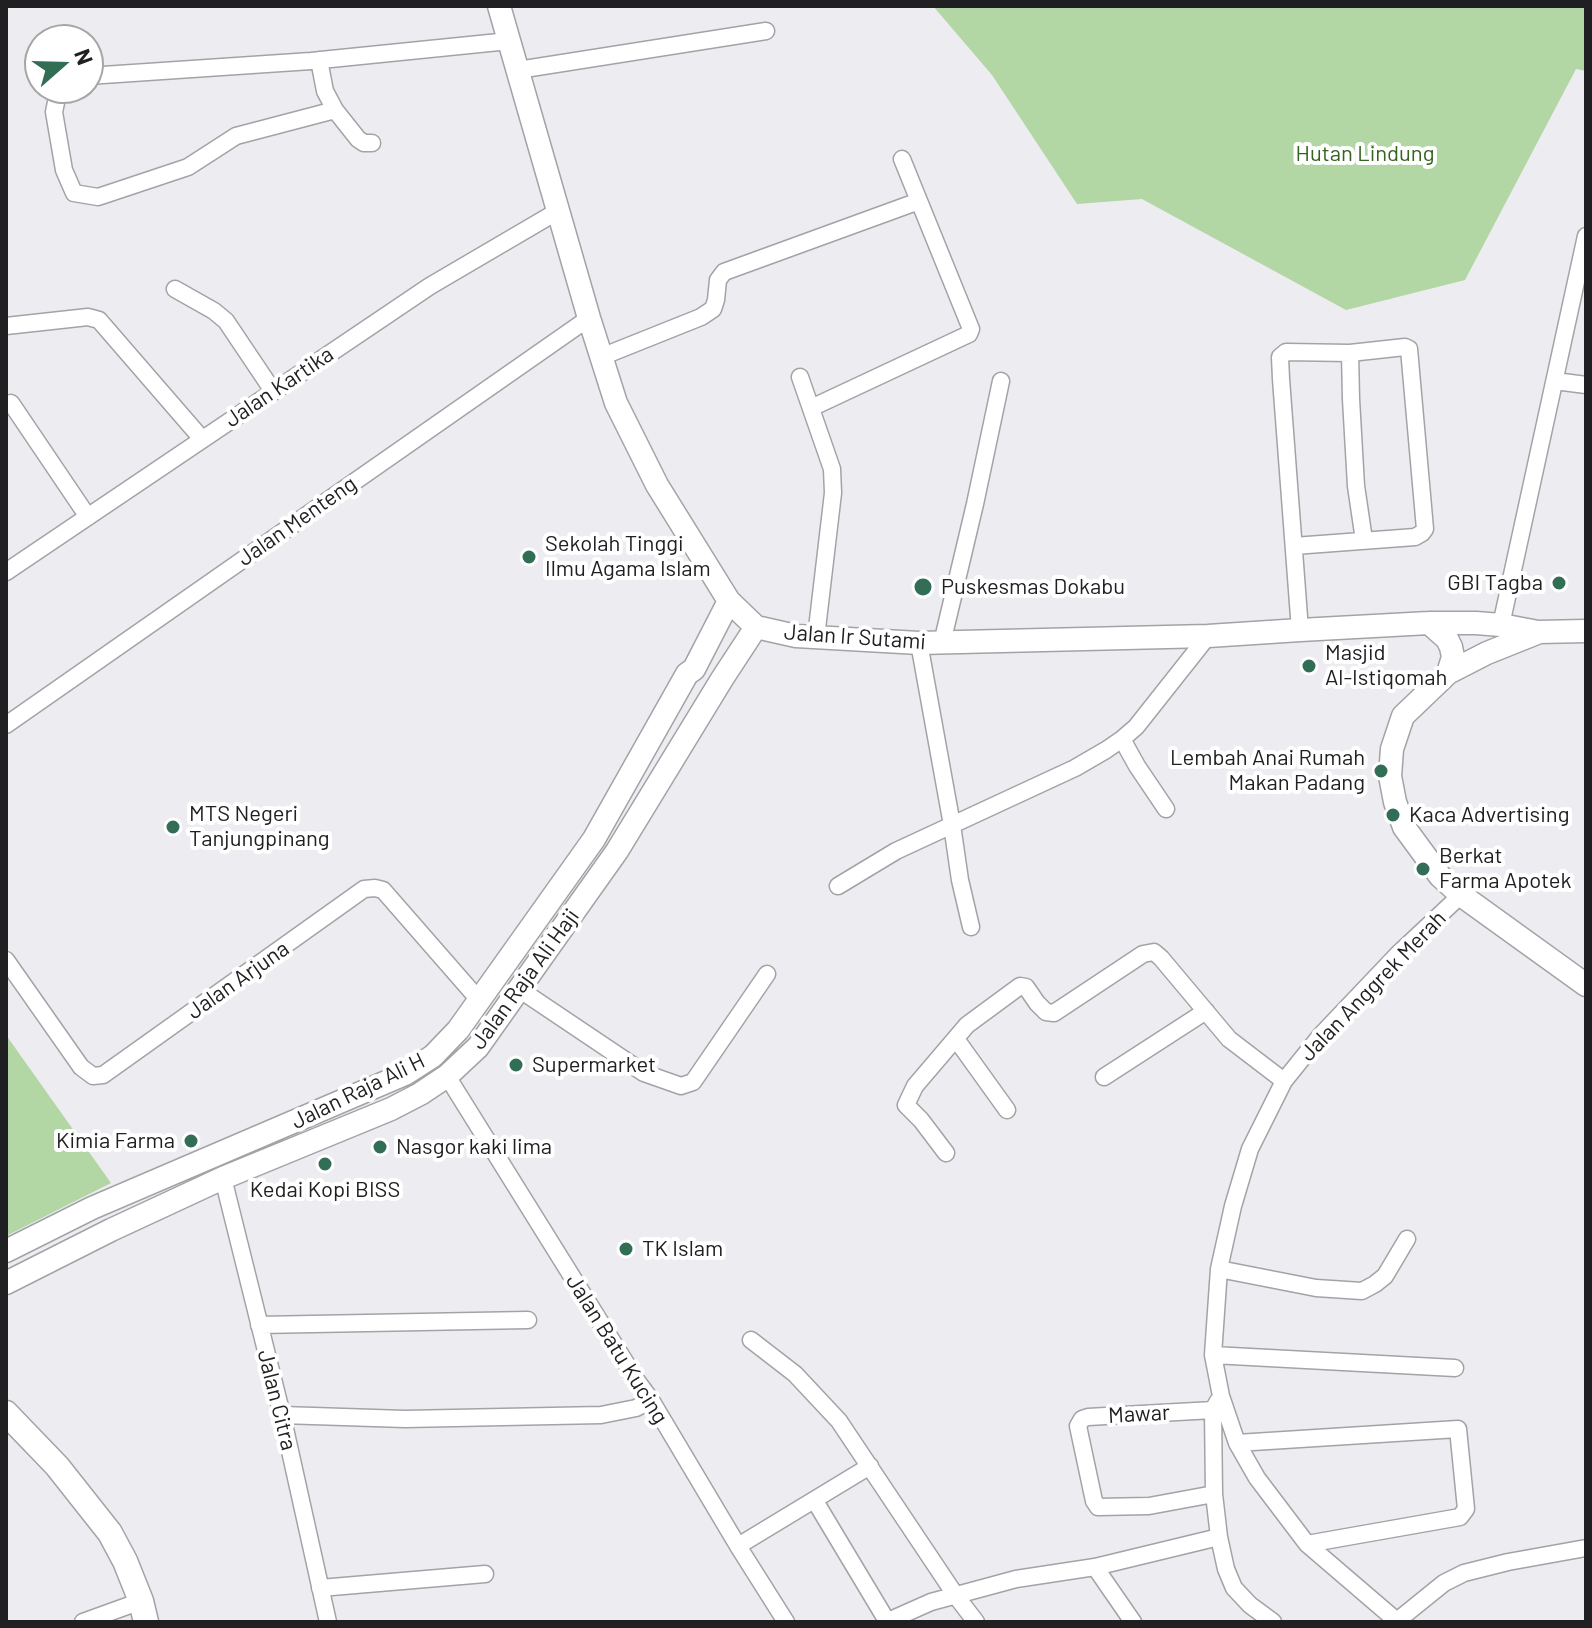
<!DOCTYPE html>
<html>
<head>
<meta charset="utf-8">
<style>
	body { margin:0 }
	#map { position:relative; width:1592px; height:1628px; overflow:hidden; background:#edecf1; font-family:Barlow,sans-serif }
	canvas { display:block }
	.frame { position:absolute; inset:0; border:8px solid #202022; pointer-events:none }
	.north { position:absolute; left:24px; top:24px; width:80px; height:80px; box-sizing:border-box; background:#fff; border:2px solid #a6a6a7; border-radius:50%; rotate:70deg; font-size:22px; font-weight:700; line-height:32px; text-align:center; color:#202022 }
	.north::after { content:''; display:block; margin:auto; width:28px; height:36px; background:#326d56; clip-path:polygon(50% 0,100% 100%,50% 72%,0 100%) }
</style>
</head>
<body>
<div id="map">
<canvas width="1592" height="1628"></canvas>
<div class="frame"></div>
<div class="north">N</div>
</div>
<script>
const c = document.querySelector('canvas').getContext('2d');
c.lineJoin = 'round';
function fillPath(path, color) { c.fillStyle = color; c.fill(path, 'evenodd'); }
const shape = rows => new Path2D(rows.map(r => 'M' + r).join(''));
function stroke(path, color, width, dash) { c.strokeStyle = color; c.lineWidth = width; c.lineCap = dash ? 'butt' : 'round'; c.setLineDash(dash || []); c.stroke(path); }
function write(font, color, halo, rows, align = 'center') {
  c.font = font + ' Barlow,sans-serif'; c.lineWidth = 8; c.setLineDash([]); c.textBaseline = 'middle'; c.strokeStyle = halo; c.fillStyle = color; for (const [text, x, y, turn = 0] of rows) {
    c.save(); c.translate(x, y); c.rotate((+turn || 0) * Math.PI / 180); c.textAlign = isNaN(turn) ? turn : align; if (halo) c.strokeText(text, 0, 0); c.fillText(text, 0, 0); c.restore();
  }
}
fillPath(shape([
	[933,6,1586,6,1586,71,1576,69,1465,280,1346,310,1142,199,1077,204,992,75],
	[6,1035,111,1183,6,1236]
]), '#b2d6a4');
const minor = shape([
	[319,60,325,91,335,110,358,139,364,143,372,143],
	[518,70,766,31],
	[88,76,311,61,509,41],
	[59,88,54,112,64,170,74,193,98,197,188,167,236,136,335,110],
	[175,289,214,311,226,321,273,391],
	[6,326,88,317,99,320,202,439],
	[601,357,701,317,713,309,716,300,718,280,724,272,919,201],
	[800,377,832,469,833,493,816,637],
	[1555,381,1586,385],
	[11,403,88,517],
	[811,408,969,334,971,329,902,159],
	[1294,546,1415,537,1422,533,1425,529,1409,349,1405,347,1350,353],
	[6,572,430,286,558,211],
	[1501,625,1586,236],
	[1300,630,1281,379,1280,357,1286,352,1350,353,1351,399,1356,486,1364,540],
	[919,643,952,825,960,880,971,927],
	[942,643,975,504,1001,381],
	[6,725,589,318],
	[1122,739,1137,766,1166,809],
	[838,886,896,851,1075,768,1106,750,1122,739,1136,727,1208,636],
	[6,960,81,1067,93,1076,103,1075,364,889,375,888,383,890,479,1000],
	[519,989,644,1073,681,1086,693,1082,767,974],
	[956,1039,1007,1110],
	[447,1076,637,1381,651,1400,738,1546,786,1622],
	[1104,1077,1206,1011],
	[946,1153,921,1120,906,1105,915,1086,967,1025,1020,986,1026,987,1037,1003,1046,1012,1054,1013,1143,954,1154,952,1161,958,1229,1039,1284,1081],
	[223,1178,282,1415,328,1622],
	[1219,1269,1316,1288,1362,1291,1375,1284,1385,1276,1407,1239],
	[259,1325,528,1320],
	[751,1340,795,1374,839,1421,956,1596,976,1622],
	[1213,1355,1455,1368],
	[1218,1401,1213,1410,1214,1494,1219,1537,1226,1569,1234,1588,1250,1605,1273,1622],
	[1213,1410,1088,1417,1082,1419,1078,1426,1094,1501,1098,1507,1149,1506,1214,1494],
	[282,1415,405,1419,601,1415,636,1408,651,1400],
	[1237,1443,1458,1429,1466,1509,1460,1517,1307,1544],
	[815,1501,887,1621],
	[738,1546,870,1466],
	[1095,1567,1133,1622],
	[320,1588,485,1574],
	[1397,1621,1444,1583,1464,1573,1508,1562,1586,1548],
	[83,1622,141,1601],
	[886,1622,931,1602,1016,1579,1095,1567,1219,1537],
	[1398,1622,1307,1544,1257,1478,1237,1443,1221,1396,1213,1355,1219,1269,1233,1206,1250,1149,1284,1081,1321,1035,1398,954,1461,895]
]);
const major = shape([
	[499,6,589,318,616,403,657,485,729,601,756,627,796,636,919,643,1208,636,1300,630,1429,623,1476,623,1501,625,1538,632,1586,631],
	[1429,623,1447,639,1451,647,1453,657,1448,673],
	[1537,633,1487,653,1448,673,1403,716,1392,749,1390,776,1395,802,1404,827,1440,876,1461,895,1586,985],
	[6,1251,92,1208,405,1074,433,1056,458,1030,594,839,687,674,694,669,729,601],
	[6,1283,111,1230,223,1178,391,1109,420,1094,447,1076,478,1047,617,851,722,679,756,627]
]);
const highway = shape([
	[6,1413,57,1466,110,1533,125,1561,141,1601,146,1622]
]);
stroke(minor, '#a3a3a7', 19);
stroke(major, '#a3a3a7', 25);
stroke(highway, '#a3a3a7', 27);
stroke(minor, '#fff', 16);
stroke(major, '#fff', 22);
stroke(highway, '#fff', 24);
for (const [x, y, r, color] of [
	[529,557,8,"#326d56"],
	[1559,583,8,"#326d56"],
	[923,587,10,"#326d56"],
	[1309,666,8,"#326d56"],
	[1381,771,8,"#326d56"],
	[1393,815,8,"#326d56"],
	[173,827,8,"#326d56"],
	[1423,869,8,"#326d56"],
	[516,1065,8,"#326d56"],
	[191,1141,8,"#326d56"],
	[380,1147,8,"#326d56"],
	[325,1164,8,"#326d56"],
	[626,1249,8,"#326d56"]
]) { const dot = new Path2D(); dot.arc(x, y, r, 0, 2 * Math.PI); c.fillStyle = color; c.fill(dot); stroke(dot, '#fff', 3); }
write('22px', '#36631f', '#fff', [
	["Hutan Lindung",1365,154]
]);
write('22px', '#202022', '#fff', [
	["Jalan Kartika",279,387,-34],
	["Jalan Menteng",297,521,-35],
	["Jalan Ir Sutami",855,637,4],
	["Jalan Raja Ali Haji",525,979,-54],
	["Jalan Arjuna",238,980,-35],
	["Jalan Anggrek Merah",1373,986,-46],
	["Jalan Raja Ali H",358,1091,-26],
	["Jalan Batu Kucing",617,1349,58],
	["Jalan Citra",277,1400,76],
	["Mawar",1139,1414,-3]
]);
write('22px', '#202022', '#fff', [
	["Sekolah Tinggi",545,544],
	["Ilmu Agama Islam",545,569],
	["GBI Tagba",1543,583,"right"],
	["Puskesmas Dokabu",941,587],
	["Masjid",1325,653],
	["Al-Istiqomah",1325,678],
	["Lembah Anai Rumah",1365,758,"right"],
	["Makan Padang",1365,783,"right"],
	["MTS Negeri",189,814],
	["Tanjungpinang",189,839],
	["Kaca Advertising",1409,815],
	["Berkat",1439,856],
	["Farma Apotek",1439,881],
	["Supermarket",532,1065],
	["Kimia Farma",175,1141,"right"],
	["Nasgor kaki lima",396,1147],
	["Kedai Kopi BISS",325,1190,"center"],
	["TK Islam",642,1249]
], 'left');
</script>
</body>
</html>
